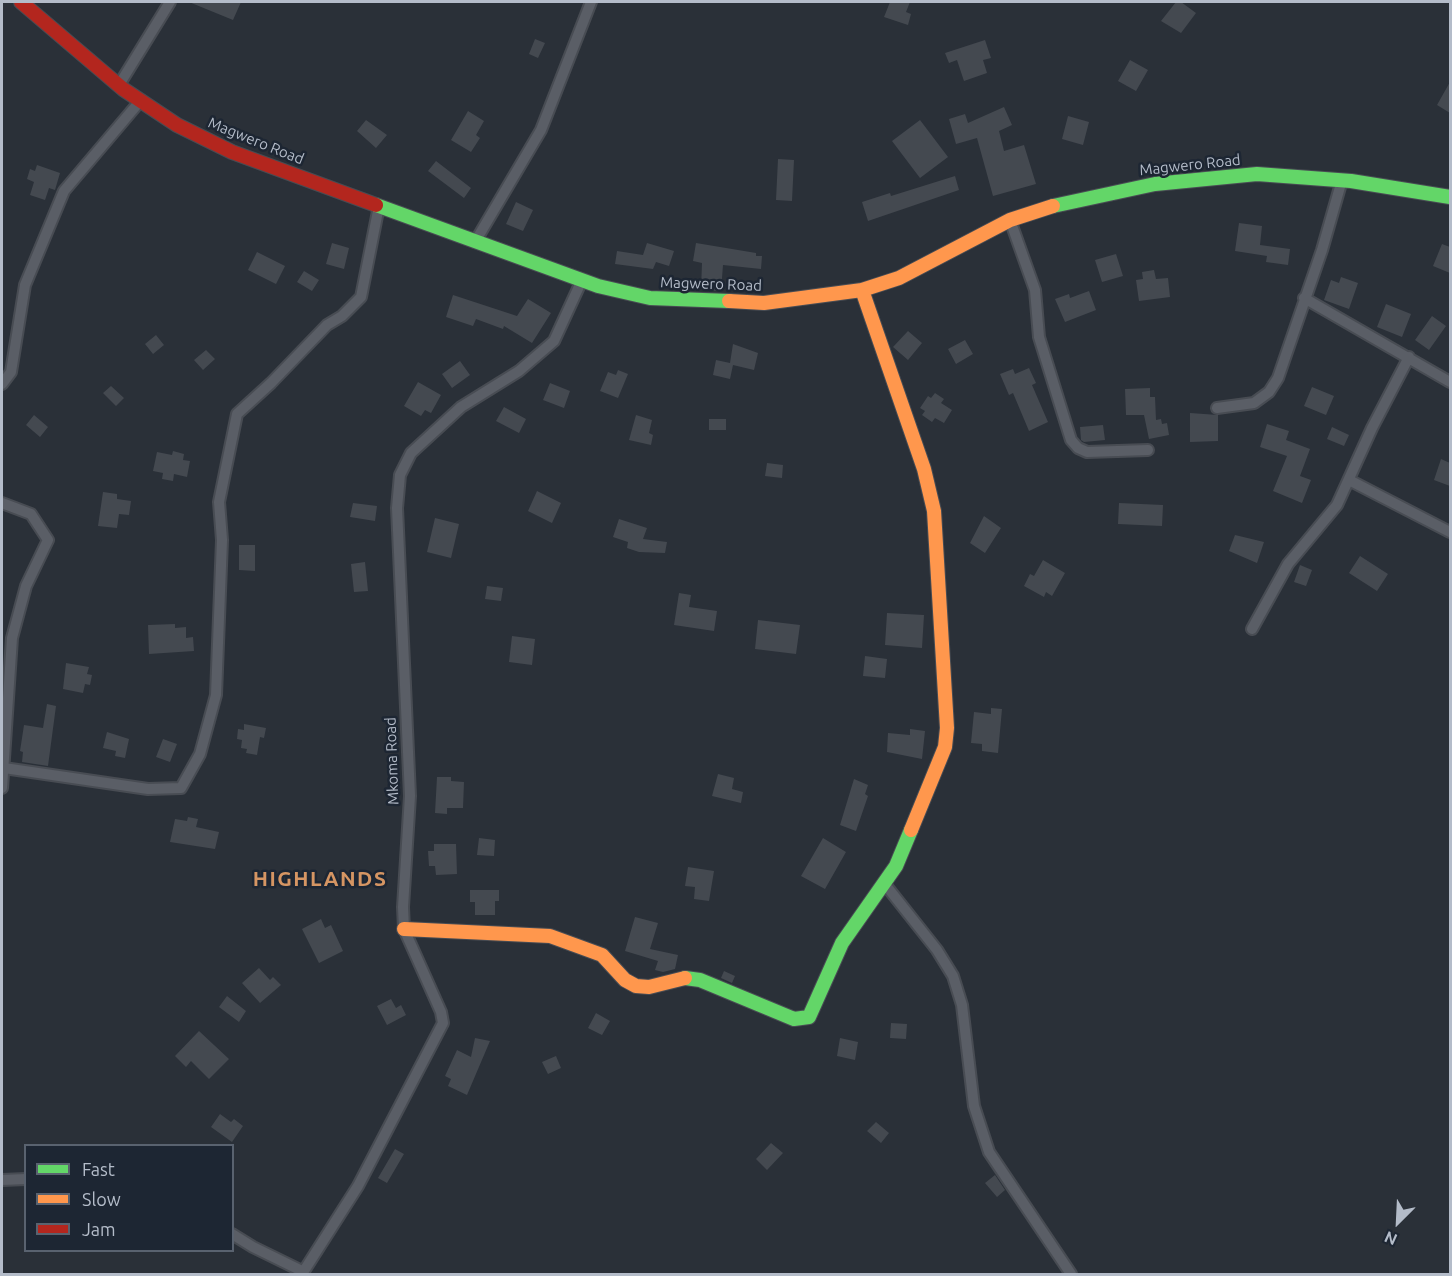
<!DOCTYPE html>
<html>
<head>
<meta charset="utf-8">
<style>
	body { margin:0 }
	#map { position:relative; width:1452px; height:1276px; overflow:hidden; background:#2a3038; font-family:Ubuntu,sans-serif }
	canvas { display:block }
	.frame { position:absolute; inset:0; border:3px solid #b4bcc9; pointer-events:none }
	.legend { position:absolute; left:24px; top:1144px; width:210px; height:108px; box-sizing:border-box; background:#1d2633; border:2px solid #59626f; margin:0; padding:8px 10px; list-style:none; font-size:18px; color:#b4bcc9 }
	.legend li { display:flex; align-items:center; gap:12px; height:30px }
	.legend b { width:30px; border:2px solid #59626f }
	.north { position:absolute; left:1368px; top:1192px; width:60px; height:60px; -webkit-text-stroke:4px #1d2633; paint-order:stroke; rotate:204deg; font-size:16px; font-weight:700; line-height:24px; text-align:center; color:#b4bcc9 }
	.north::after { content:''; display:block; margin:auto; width:21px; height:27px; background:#b4bcc9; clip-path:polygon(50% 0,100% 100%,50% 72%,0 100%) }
</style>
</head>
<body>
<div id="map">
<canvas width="1452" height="1276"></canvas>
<div class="frame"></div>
<ul class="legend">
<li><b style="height:8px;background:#63d668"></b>Fast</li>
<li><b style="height:8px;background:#ff974d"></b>Slow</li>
<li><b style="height:8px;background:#b3261e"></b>Jam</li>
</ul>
<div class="north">N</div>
</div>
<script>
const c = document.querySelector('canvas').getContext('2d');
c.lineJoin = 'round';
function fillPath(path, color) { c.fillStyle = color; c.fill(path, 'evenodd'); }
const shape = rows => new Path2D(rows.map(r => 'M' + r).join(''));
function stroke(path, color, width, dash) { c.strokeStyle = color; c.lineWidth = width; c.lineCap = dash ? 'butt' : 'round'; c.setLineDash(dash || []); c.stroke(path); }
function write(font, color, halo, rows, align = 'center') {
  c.font = font + ' Ubuntu,sans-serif'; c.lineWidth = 5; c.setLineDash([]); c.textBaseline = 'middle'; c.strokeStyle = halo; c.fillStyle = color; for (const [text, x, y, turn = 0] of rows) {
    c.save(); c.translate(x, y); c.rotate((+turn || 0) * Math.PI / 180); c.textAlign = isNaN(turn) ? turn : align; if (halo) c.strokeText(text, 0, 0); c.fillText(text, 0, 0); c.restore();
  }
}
fillPath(shape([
	[189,2,241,2,233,20],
	[890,2,910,2,906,12,911,14,908,25,884,17],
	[1176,2,1181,2,1196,13,1181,33,1161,21],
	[535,39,545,43,538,58,529,54],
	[985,40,991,58,983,60,987,73,964,81,957,60,949,63,945,53],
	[1130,60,1148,70,1136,91,1118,81],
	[1450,82,1450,113,1437,105],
	[1004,107,1012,125,999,131,1004,151,1024,145,1036,184,993,196,977,138,956,144,949,119,965,114,968,123],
	[468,111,484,121,476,135,480,138,471,152,451,140],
	[1068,116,1089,122,1083,145,1062,139],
	[366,120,387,135,376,148,357,131],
	[920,120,948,157,920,178,892,141],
	[778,159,794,160,792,201,776,200],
	[436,161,471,188,464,198,428,171],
	[37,165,60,173,55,190,49,188,45,200,30,195,34,182,27,179,30,169,35,171],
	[955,176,959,190,868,221,862,202,890,193,891,196],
	[516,202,533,210,523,231,506,224],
	[1239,223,1262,226,1260,245,1290,249,1288,265,1266,262,1267,256,1235,251],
	[332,243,349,248,344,269,326,264],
	[647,243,674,251,669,266,656,262,653,269,615,264,617,251,643,255],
	[696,243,756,253,756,256,762,256,761,269,723,265,721,291,701,290,702,263,693,261],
	[1442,244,1450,247,1450,273,1433,266],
	[257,252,285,266,276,284,248,270],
	[1116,254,1123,276,1102,282,1095,260],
	[1154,270,1156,279,1168,278,1170,297,1139,301,1136,280,1143,279,1142,272],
	[304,271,319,280,312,291,297,282],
	[1341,277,1358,283,1349,309,1324,300,1331,280,1339,283],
	[1089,291,1096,310,1065,322,1055,299,1069,294,1070,298],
	[453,295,517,316,528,299,551,313,532,343,504,326,503,329,476,319,473,326,446,317],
	[1386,304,1411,314,1402,337,1377,327],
	[1432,316,1446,326,1429,350,1415,340],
	[908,331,922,343,908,360,893,347],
	[156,335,164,345,153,354,145,344],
	[965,340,973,354,956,364,948,349],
	[733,344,758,353,754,370,733,365,730,379,713,375,716,360,730,363],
	[206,350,215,359,203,370,194,360],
	[460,361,470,375,452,388,442,374],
	[1029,368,1036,383,1032,385,1048,422,1029,431,1013,393,1009,395,1000,374,1013,369,1015,374],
	[618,370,628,374,618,398,600,391,608,372,616,375],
	[418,382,441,395,431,413,425,410,421,416,404,406],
	[550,383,570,391,564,408,543,400],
	[111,386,124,398,116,406,103,393],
	[1312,387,1334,396,1326,415,1304,406],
	[1150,388,1150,397,1155,397,1156,420,1161,419,1162,424,1167,423,1169,435,1149,439,1144,415,1126,415,1125,389],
	[935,393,944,399,941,403,952,410,944,423,935,418,932,422,922,415,925,411,920,408,928,396,931,398],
	[504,407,526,419,519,433,496,421],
	[1190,413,1218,415,1218,441,1190,442],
	[34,415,48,427,40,437,26,425],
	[636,415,652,420,649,433,653,435,651,445,629,440],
	[709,419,726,419,726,430,709,430],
	[1267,424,1289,431,1286,440,1310,449,1300,476,1311,480,1302,503,1273,491,1287,456,1260,447],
	[1103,425,1105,440,1084,442,1081,440,1080,427],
	[1332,427,1349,435,1344,446,1327,439],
	[173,451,184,454,183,460,190,461,187,477,174,474,173,481,162,479,163,473,153,471,157,452,172,455],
	[1441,459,1450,463,1450,486,1434,480],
	[767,463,783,465,782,478,765,476],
	[537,491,561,503,552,523,528,511],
	[103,492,117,494,117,499,131,501,129,515,119,514,117,528,98,526],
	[353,503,377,506,375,521,350,517],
	[1119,503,1163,505,1162,526,1118,524],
	[984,516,1001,528,985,553,970,543],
	[435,518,459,524,451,558,427,552],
	[619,519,647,528,643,539,667,542,665,553,639,552,627,548,628,542,613,537],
	[1235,535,1264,542,1257,563,1229,551],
	[239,545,255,545,255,571,239,570],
	[1360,556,1388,574,1377,591,1349,573],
	[1043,560,1065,573,1052,596,1046,592,1044,597,1024,586,1030,574,1034,576],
	[365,562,368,591,354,592,351,564],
	[1300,565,1312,570,1306,586,1294,582],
	[487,586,503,588,501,601,485,599],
	[679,593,691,595,689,607,717,611,714,631,674,625],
	[887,613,924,615,922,648,885,645],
	[758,620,800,625,796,654,755,649],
	[175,624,175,628,186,627,186,638,193,637,194,651,149,654,148,625],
	[512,636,535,639,532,665,509,662],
	[865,656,887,659,885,678,863,676],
	[66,663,89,667,87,674,92,675,90,685,85,684,83,693,63,689],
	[47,704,56,706,48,766,22,762,23,752,20,751,24,725,43,728],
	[991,708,1002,709,998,753,982,751,982,744,971,743,974,712,991,714],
	[244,724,266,728,264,738,260,737,257,755,246,753,247,749,241,748,242,740,237,739,238,729,244,730],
	[910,729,925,731,922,759,887,752,888,733,910,735],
	[107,732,129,739,125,758,115,756,116,751,103,748],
	[163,739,177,744,170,762,156,757],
	[718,774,734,778,732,789,743,792,741,803,712,796],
	[437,777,451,777,451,781,464,782,463,808,447,808,447,814,435,813],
	[854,779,868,785,865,794,868,796,856,831,840,825],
	[188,817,198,819,196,827,219,832,215,849,170,842,175,819,187,821],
	[479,838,495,840,494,856,477,855],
	[823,838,846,852,825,889,801,876],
	[434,844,456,844,457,874,436,875,435,866,429,866,428,851,434,851],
	[688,867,714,871,709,901,694,899,695,887,685,886],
	[470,890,499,890,499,901,495,901,495,915,475,915,475,902,470,902],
	[635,917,658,923,650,949,678,955,675,969,663,972,655,970,658,961,625,951],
	[321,919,325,928,331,925,343,951,319,963,302,929],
	[259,968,270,980,273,977,281,985,260,1003,242,983],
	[724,971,735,976,732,983,721,978],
	[227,996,246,1011,239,1022,219,1007],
	[391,999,396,1008,401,1005,406,1015,387,1025,377,1006],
	[596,1013,610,1021,602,1035,588,1028],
	[891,1023,907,1024,906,1039,890,1038],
	[199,1031,229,1059,209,1079,191,1061,186,1067,175,1056],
	[475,1038,490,1041,467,1095,448,1086,451,1079,445,1076,457,1050,471,1057],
	[840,1038,858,1042,855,1060,837,1056],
	[556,1056,561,1068,548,1074,542,1062],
	[220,1114,231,1122,234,1119,243,1126,232,1142,211,1127],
	[876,1122,889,1133,881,1143,867,1131],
	[771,1143,783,1153,767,1170,756,1159],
	[395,1149,404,1154,387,1183,378,1178],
	[995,1175,1005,1190,997,1197,985,1183]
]), '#444950');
const street = shape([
	[119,85,170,2],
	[1010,220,1035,290,1039,337,1071,440,1078,448,1087,452,1148,450],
	[475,242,541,130,591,2],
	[1304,298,1450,382],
	[2,384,11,372,25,285,64,191,141,100],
	[1217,408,1254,403,1269,392,1278,378,1322,250,1342,180],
	[1349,480,1450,532],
	[2,503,31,514,48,540,26,586,12,638,2,788],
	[1252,629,1288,564,1337,505,1372,428,1409,357],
	[4,768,148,789,181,788,200,754,216,695,222,540,219,502,237,414,271,383,327,325,342,316,361,297,379,206],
	[884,883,937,950,953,976,962,1005,974,1106,989,1152,1071,1274],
	[2,1180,26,1179],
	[232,1234,253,1247,302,1271],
	[302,1274,358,1186,443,1023,441,1012,404,929,403,907,410,796,397,508,400,475,411,453,461,407,519,371,554,341,582,280]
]);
const fast = shape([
	[376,205,598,286,650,298,729,301],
	[1053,206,1155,184,1257,174,1351,181,1450,197],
	[685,978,700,980,794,1019,809,1017,842,943,896,866,911,830]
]);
const slow = shape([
	[862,290,924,469,934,511,947,728,945,747,911,830],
	[729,301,764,303,862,290,899,278,1010,220,1053,206],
	[404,929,550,936,602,955,625,980,636,986,649,987,685,978]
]);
const jam = shape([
	[21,2,123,89,177,125,232,152,376,205]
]);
stroke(street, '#484c53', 14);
stroke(fast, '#484c53', 16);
stroke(slow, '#484c53', 16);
stroke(jam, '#484c53', 16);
stroke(street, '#5a5e66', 10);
stroke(fast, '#63d668', 14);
stroke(slow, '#ff974d', 14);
stroke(jam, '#b3261e', 14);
write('15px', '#b4bcc9', '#1d2633', [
	["Magwero Road",256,141,22],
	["Magwero Road",1190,165,-6],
	["Magwero Road",711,284,2],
	["Mkoma Road",392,761,-92]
]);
c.letterSpacing = '1.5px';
write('bold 21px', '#d59563', '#1d2633', [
	["HIGHLANDS",320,879]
]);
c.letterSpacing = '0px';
</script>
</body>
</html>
